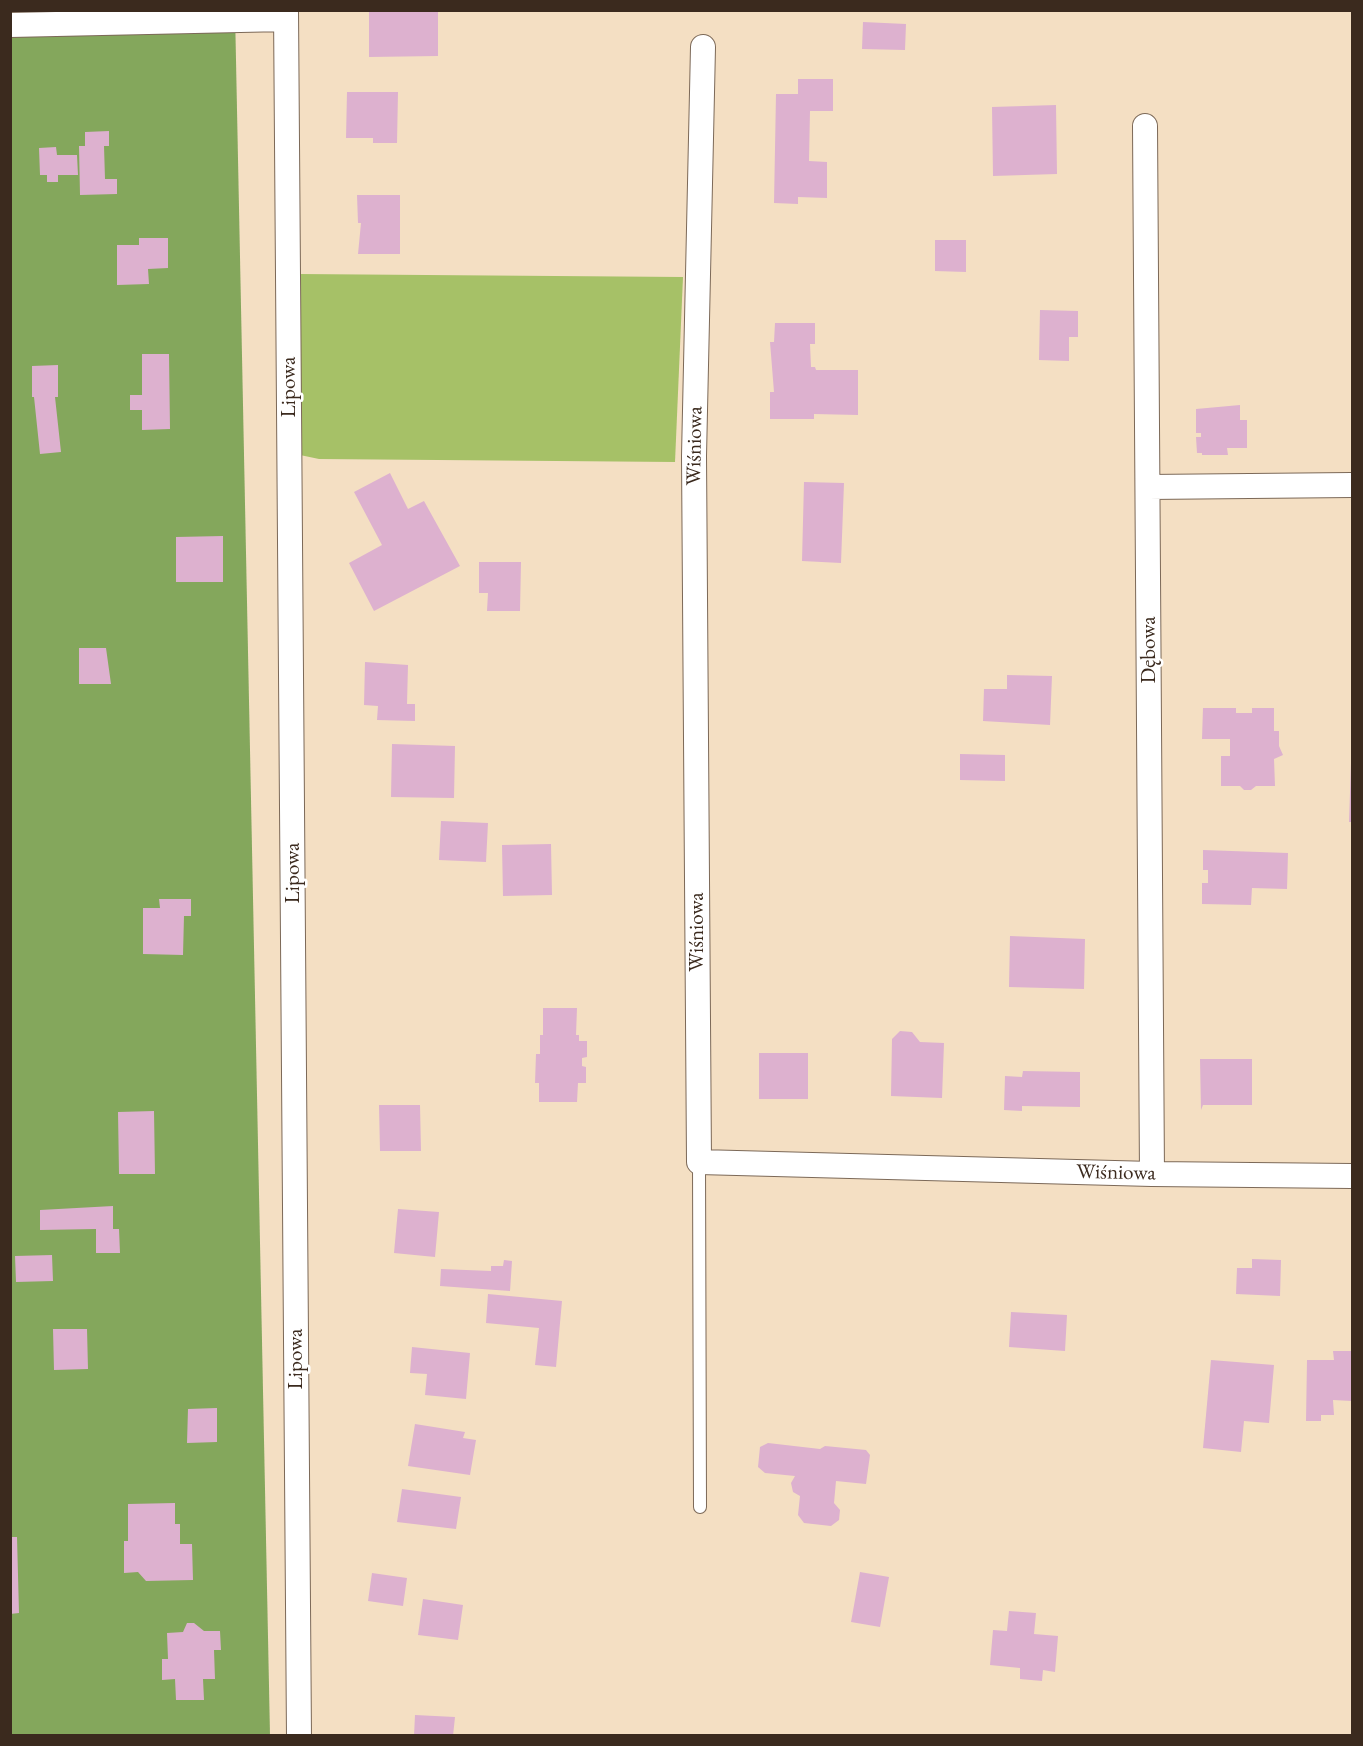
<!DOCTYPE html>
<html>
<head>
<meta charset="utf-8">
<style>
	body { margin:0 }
	#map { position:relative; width:1363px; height:1746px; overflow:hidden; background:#f4dfc3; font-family:"EB Garamond",serif }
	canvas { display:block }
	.frame { position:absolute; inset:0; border:12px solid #3b2a1e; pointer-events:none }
</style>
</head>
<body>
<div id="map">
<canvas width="1363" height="1746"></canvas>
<div class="frame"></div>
</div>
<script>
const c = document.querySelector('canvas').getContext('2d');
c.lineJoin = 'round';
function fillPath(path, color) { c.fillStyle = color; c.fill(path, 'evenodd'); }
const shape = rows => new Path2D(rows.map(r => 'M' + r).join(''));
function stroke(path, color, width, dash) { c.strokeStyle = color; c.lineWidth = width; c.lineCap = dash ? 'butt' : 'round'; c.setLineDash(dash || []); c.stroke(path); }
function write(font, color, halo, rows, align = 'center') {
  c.font = font + ' "EB Garamond",serif'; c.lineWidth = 5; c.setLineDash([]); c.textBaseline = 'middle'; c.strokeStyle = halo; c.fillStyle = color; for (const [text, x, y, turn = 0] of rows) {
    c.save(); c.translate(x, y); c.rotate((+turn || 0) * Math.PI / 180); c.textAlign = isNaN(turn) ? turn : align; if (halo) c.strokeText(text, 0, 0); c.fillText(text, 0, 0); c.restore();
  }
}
fillPath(shape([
	[298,274,683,277,675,462,319,459,300,455]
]), '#a6c167');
fillPath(shape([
	[11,11,235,11,270,1735,11,1736]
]), '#84a75c');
fillPath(shape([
	[369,10,438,10,438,56,369,57],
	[863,22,906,24,905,50,862,49],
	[798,79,833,79,833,111,810,111,809,161,827,162,827,198,798,197,798,204,774,203,776,94,798,94],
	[347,92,398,92,397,143,373,143,373,138,346,138],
	[1056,105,1057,174,993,176,992,107],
	[109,131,109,146,104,146,105,179,117,179,117,194,80,195,79,146,85,146,85,132],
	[56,147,57,155,77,155,78,175,58,175,58,182,47,182,47,175,40,175,39,148],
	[357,195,400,195,400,254,358,254,361,223,358,223],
	[139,238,168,238,168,268,148,269,149,284,117,285,117,245,139,245],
	[935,240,966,240,966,272,935,271],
	[1040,310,1078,311,1078,337,1069,337,1069,361,1039,360],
	[775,323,815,323,815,344,810,344,811,367,815,367,816,370,858,370,858,415,814,414,814,419,770,419,770,392,774,392,770,342,774,342],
	[142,354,169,354,170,429,142,430,142,410,130,410,130,395,142,395],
	[58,365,58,397,55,397,61,452,40,454,34,397,32,397,32,366],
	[1240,405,1240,420,1247,420,1247,448,1227,448,1228,455,1202,455,1202,453,1197,453,1196,437,1201,437,1201,433,1196,433,1196,409],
	[390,473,408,509,424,501,460,566,374,611,349,563,382,545,354,492],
	[804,482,844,483,841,563,802,561],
	[223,536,223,582,176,582,176,537],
	[479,562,521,562,520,611,487,611,488,593,479,593],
	[79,648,106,648,111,684,79,684],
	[365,662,408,665,407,704,415,704,415,721,377,720,378,706,364,705],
	[1007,675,1052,676,1050,725,983,721,984,689,1007,689],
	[1203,708,1236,708,1236,713,1252,713,1252,708,1274,708,1274,731,1279,731,1279,746,1283,755,1274,759,1275,786,1256,786,1251,790,1244,790,1240,786,1221,786,1221,756,1230,756,1230,739,1202,739],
	[392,744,455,746,454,798,391,797],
	[960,754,1005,755,1005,781,960,780],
	[1351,763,1352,763,1352,822,1349,822],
	[441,821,488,823,486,862,439,860],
	[551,844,552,895,503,896,502,845],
	[1203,850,1288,853,1287,889,1252,888,1251,905,1202,904,1202,883,1208,883,1208,870,1203,870],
	[159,899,191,899,191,916,184,916,183,955,143,954,143,908,160,908],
	[1010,936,1085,939,1084,989,1009,987],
	[543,1008,577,1008,576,1035,579,1035,579,1041,587,1041,587,1057,582,1058,582,1066,586,1067,586,1083,578,1083,577,1102,539,1102,539,1083,535,1083,536,1054,540,1054,540,1035,543,1035],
	[900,1031,912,1032,920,1042,944,1043,942,1098,891,1096,892,1039],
	[759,1053,808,1053,808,1099,759,1099],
	[1200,1059,1252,1059,1252,1105,1203,1105,1201,1110],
	[1023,1071,1080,1072,1080,1107,1022,1106,1022,1111,1004,1110,1005,1076,1022,1077],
	[379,1105,420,1105,421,1151,380,1151],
	[154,1111,155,1174,119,1174,118,1112],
	[113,1206,113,1229,119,1229,120,1253,96,1253,96,1229,40,1230,40,1210],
	[398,1209,439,1212,435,1257,394,1253],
	[52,1255,53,1281,16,1282,15,1256],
	[1252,1259,1281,1260,1280,1296,1236,1294,1237,1268,1252,1268],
	[504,1260,512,1261,510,1291,440,1286,441,1269,491,1271,491,1266,503,1266],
	[488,1294,562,1301,556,1367,535,1365,539,1328,486,1323],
	[1011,1312,1067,1315,1065,1351,1009,1347],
	[53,1329,87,1329,88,1369,54,1370],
	[412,1347,470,1353,466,1399,425,1395,427,1374,410,1373],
	[1333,1351,1352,1351,1352,1401,1333,1400,1334,1415,1321,1415,1321,1421,1306,1421,1307,1360,1334,1360],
	[1211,1360,1274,1365,1269,1423,1244,1421,1241,1452,1203,1448],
	[217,1408,217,1442,187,1443,188,1409],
	[415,1424,465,1432,463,1438,476,1440,470,1475,408,1466],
	[768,1443,820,1449,825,1446,866,1450,870,1455,866,1484,836,1481,834,1503,840,1510,839,1520,831,1526,804,1523,798,1515,800,1496,793,1492,791,1483,795,1476,765,1473,758,1467,760,1447],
	[402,1489,461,1497,456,1529,397,1522],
	[175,1503,175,1524,180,1524,180,1544,192,1544,193,1580,146,1581,138,1572,124,1573,124,1541,128,1541,128,1504],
	[10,1537,17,1537,19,1613,10,1614],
	[860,1572,889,1577,880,1627,851,1622],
	[372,1573,407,1578,403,1606,368,1601],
	[423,1599,463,1605,458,1640,418,1635],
	[1009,1611,1036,1613,1034,1634,1058,1636,1055,1672,1043,1670,1042,1681,1020,1679,1020,1668,990,1665,993,1630,1007,1631],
	[187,1623,194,1623,204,1631,220,1631,221,1650,214,1650,215,1679,203,1679,204,1700,176,1700,175,1679,162,1680,162,1659,168,1659,167,1633,183,1632],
	[415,1715,455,1717,453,1736,414,1736]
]), '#ddb1cf');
const service = shape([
	[699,1162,700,1507]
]);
const minor = shape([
	[286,10,299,1736],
	[10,25,286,19],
	[703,47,694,456,699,1162,1152,1174,1352,1176],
	[1145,126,1152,1174],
	[1148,487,1352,485]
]);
stroke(service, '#7c6958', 14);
stroke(minor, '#7c6958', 26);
stroke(service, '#fff', 12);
stroke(minor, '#fff', 24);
write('21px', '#3b2a1e', '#fff', [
	["Lipowa",289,387,-90],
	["Wiśniowa",695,446,-89],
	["Dębowa",1149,650,-90],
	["Lipowa",293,873,-90],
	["Wiśniowa",697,932,-90],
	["Wiśniowa",1116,1173,1],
	["Lipowa",296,1359,-90]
]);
</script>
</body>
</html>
